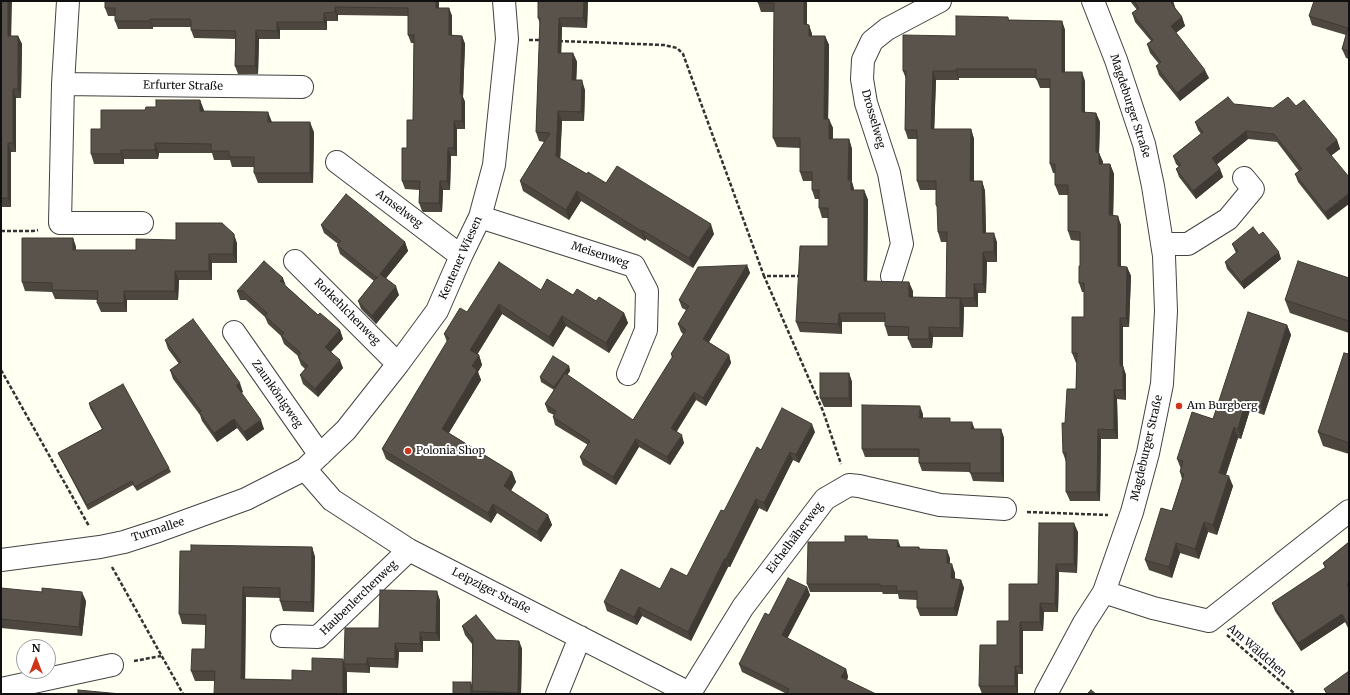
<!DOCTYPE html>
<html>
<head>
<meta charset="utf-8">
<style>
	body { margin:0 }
	#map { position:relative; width:1350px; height:695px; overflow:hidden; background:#fffff2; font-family:Merriweather,serif }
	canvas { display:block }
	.frame { position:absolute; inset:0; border:2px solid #101010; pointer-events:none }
	.north { position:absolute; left:16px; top:639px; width:40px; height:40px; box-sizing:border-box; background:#fff; border:1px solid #9f9f9f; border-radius:50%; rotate:0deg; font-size:11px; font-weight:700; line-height:16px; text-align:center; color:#101010 }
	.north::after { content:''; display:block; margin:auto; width:14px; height:18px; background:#ce3519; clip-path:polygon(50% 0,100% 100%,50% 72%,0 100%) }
</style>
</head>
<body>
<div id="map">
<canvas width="1350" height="695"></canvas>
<div class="frame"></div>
<div class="north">N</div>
</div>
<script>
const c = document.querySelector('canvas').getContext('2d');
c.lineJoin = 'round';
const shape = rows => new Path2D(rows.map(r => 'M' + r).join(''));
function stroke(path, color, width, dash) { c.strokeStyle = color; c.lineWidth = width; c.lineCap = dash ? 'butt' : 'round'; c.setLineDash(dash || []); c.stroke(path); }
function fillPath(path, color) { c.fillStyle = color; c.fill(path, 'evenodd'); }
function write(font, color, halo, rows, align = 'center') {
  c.font = font + ' Merriweather,serif'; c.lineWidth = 4; c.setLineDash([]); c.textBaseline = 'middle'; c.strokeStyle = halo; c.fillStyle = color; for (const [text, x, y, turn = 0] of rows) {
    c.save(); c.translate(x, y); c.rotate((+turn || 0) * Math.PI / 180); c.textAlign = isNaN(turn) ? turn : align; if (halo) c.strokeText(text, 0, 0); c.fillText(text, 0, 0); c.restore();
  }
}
const minor = shape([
	[68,1,63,84,60,223,142,223],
	[63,84,302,87],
	[337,162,461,256],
	[480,217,634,266,647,291,646,330,628,374],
	[1162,244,1188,244,1228,219,1253,189,1244,178],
	[295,261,398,364],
	[892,276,902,244,889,173,866,103,862,79,863,60,872,41,887,29,940,1],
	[234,332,320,455],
	[305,469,332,500,409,550,691,694],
	[1,560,100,547,124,542,158,531,246,499,305,469,346,430,398,364,437,311,461,256,480,217,494,165,507,39,504,1],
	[1104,592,1153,608,1209,621,1349,511],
	[282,636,318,637,409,550],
	[1,689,112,665],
	[690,693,743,607,825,499,849,485,859,486,940,505,1005,509],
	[557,694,580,637],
	[1046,694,1084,623,1104,592,1132,512,1148,453,1162,384,1166,311,1164,256,1153,186,1144,144,1116,60,1093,1]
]);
stroke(minor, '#434343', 24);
stroke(shape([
	[529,40,542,40],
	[559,41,664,45,677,48,683,54,764,276],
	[1,231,33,231,38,230],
	[801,276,764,276,823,411,841,464],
	[1,370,89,526],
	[1027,512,1108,515],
	[112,567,183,694],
	[1227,635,1295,694],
	[134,661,161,656]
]), '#323232', 2.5, [4, 2]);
stroke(minor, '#fff', 22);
fillPath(shape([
	[1,1,11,36,18,36,22,44,21,98,16,98,16,152,11,152,11,207,1,207],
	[105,1,439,1,439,8,449,8,452,16,452,35,462,36,465,44,463,97,465,102,465,129,457,129,457,156,451,156,450,190,443,190,442,212,423,212,422,211,419,203,419,190,405,189,402,181,407,148,413,120,414,43,411,43,408,35,408,16,338,15,338,21,327,21,327,30,280,30,280,39,259,39,258,74,238,74,235,66,235,39,194,38,191,30,191,27,153,27,153,29,118,29,115,21,115,16,108,16,105,8],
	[538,1,588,1,587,28,562,27,561,53,573,53,577,62,576,80,585,90,584,121,562,121,560,158,587,174,714,234,693,268,646,239,645,241,581,201,569,220,523,191,520,181,544,142,539,141,536,132,540,24,538,18],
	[807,1,807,24,809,25,812,34,812,36,825,36,829,45,828,119,833,128,833,139,849,139,852,149,852,182,854,190,864,190,868,200,867,281,913,291,913,297,946,298,947,242,941,242,938,232,938,209,936,205,936,190,920,190,917,181,917,139,908,139,905,130,906,79,903,71,956,36,1008,17,1009,20,1062,21,1065,30,1065,72,1085,81,1085,113,1096,113,1100,122,1099,153,1103,162,1103,164,1110,164,1114,174,1113,215,1121,225,1121,267,1127,267,1131,276,1129,327,1123,327,1123,366,1126,375,1126,400,1117,399,1118,439,1101,439,1100,501,1070,501,1066,492,1066,462,1063,453,1065,423,1076,389,1077,363,1076,363,1072,353,1084,317,1084,292,1082,292,1079,283,1080,266,1080,241,1071,240,1068,231,1068,195,1059,195,1055,185,1055,173,1053,173,1050,164,1050,88,1040,88,1036,78,959,78,959,80,936,80,934,129,971,129,974,139,974,181,982,181,985,191,986,233,997,242,997,262,987,262,986,293,978,293,978,307,964,307,963,337,933,337,932,348,912,348,908,339,908,336,888,336,885,326,885,322,842,322,842,334,800,332,796,322,828,246,828,218,822,218,819,208,819,199,815,199,812,190,812,181,803,181,800,172,800,148,777,147,773,138,774,12,761,12,758,3],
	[1130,1,1173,1,1175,8,1182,17,1185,26,1176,33,1209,78,1180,101,1159,75,1156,66,1159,64,1150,53,1147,44,1151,41,1135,22,1132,13,1137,10],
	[1349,1,1349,59,1346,58,1342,49,1346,35,1312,25,1309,16],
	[200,100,204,112,272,122,314,132,313,183,258,183,254,173,254,167,232,167,230,160,214,160,212,153,159,153,158,159,124,159,124,164,94,164,91,154,101,129,145,110,156,107],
	[1234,104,1273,108,1296,106,1337,140,1340,149,1332,155,1328,220,1298,182,1295,174,1299,171,1277,142,1248,139,1217,164,1220,169,1223,177,1196,199,1179,177,1176,169,1179,167,1176,164,1173,156,1201,134,1198,130,1195,122],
	[321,225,405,242,408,251,386,278,399,295,376,324,361,309,358,301,374,281,340,254,337,245,338,244,324,233],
	[1259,235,1281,259,1244,289,1227,269,1225,262,1236,253,1232,244],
	[73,238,76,247,76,250,136,250,237,243,237,263,212,263,212,280,179,280,178,300,127,300,127,312,101,312,97,303,98,300,55,299,52,292,25,291,22,282],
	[747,265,750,273,709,342,729,355,731,363,706,406,696,400,676,432,684,443,670,465,639,447,616,485,583,465,580,457,588,445,555,425,553,417,554,415,548,412,545,404,554,390,541,382,540,377,569,366,570,371,567,375,633,420,672,358,671,354,683,334,681,332,678,324,686,310,682,308,679,300],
	[1349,278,1349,333,1290,313,1285,300],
	[286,286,318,315,340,330,343,339,331,352,343,368,318,397,303,384,300,375,305,369,301,365,298,357,298,356,284,344,281,336,268,324,265,317,246,300,240,300,237,291],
	[541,290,573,295,596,301,624,313,628,323,609,353,566,326,553,347,502,314,477,354,479,355,482,365,478,372,481,380,449,433,512,472,516,482,511,491,548,515,552,525,541,542,497,513,491,523,386,459,382,449,447,342,444,334,467,312],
	[1287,325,1291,335,1264,415,1250,410,1241,439,1238,438,1226,475,1233,486,1217,535,1208,532,1199,559,1180,553,1172,578,1149,570,1145,560,1172,511,1182,479,1180,472,1181,469,1177,459,1213,419],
	[165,340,243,392,241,393,264,429,247,441,237,428,217,442,202,421,200,415,173,379,170,370,179,364,168,349],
	[1349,354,1349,454,1323,446,1318,432],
	[849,373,852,382,852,407,824,407,820,398],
	[89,403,169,468,171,472,137,491,133,485,88,510,60,457,58,453,102,429,90,408],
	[923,414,923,418,951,422,974,429,1001,429,1004,438,1004,482,973,481,970,472,922,471,919,463,919,457,865,457,862,449],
	[815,432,799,463,793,460,767,512,759,508,730,567,728,567,691,641,642,616,637,625,607,611,604,602,660,589,687,576,761,450],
	[1078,532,1077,573,1059,572,1058,612,1044,612,1043,631,1023,631,1023,674,1018,674,1018,694,982,694,979,686,997,645,1009,621,1038,584],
	[867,536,868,539,900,547,919,547,920,549,950,558,950,564,955,573,955,579,961,580,964,588,957,616,920,616,917,608,917,600,899,599,898,594,883,594,882,592,810,592,807,584,845,542],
	[1349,542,1349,630,1345,622,1301,651,1275,611,1272,603,1325,568,1323,563],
	[312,547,315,557,314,612,283,611,280,601,280,598,246,597,245,679,292,680,312,671,344,661,379,628,440,600,440,641,423,641,423,652,399,652,398,668,370,667,370,673,347,672,347,694,215,681,195,681,191,671,205,649,206,625,182,624,179,614,191,551],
	[807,587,810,595,787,638,846,669,848,677,847,680,787,694,742,672,739,664,769,615],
	[1,588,86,601,82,636,1,628],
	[462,626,496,640,519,641,522,649,521,694,453,694,472,684,472,644,465,635]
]), '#4d4740');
fillPath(shape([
	[8,1,12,1,11,44,8,36],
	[436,1,439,1,439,16,436,8],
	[584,1,588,1,587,28,583,18],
	[804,1,807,1,807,34,804,24],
	[1173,1,1176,10,1171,3],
	[335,7,338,15,338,21,335,12],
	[449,8,452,16,452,43,449,35],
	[324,13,327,21,327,30,324,22],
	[1182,17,1185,26,1174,34,1171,26],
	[559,18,562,27,561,62,558,53],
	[150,19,153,27,153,29,150,21],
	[1062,21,1065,30,1065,81,1062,72],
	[277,22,280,30,280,39,277,31],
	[809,25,812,34,812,46,809,36],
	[256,30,259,39,258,74,255,66],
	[18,36,22,44,21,98,18,89],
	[462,36,465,44,463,97,465,102,465,129,462,121,460,94],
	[825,36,829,45,828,128,824,119],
	[573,53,577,62,576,89,572,80],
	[956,69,959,78,959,80,956,71],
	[1205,70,1209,78,1180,101,1177,93],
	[933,71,936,80,934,138,931,129],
	[1082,72,1085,81,1085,122,1082,112],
	[582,80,585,90,584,121,581,112],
	[13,89,16,98,16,152,13,143],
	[200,100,204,110,204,121,200,111],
	[558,111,562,121,560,165,556,156],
	[268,112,272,122,268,122],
	[1096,113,1100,122,1099,153,1103,162,1102,174,1099,164,1096,152],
	[829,119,833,128,832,148,829,139],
	[454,121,457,129,457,156,454,148],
	[310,122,314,132,313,183,310,173],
	[971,129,974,139,974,191,970,181],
	[1246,131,1248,139,1215,166,1212,158],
	[849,139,852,149,852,182,854,189,854,199,848,180],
	[1337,140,1340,149,1329,157,1326,149],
	[8,143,11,152,11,207,8,198],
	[155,143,159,153,158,159,155,150],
	[448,148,451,156,450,190,447,181],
	[121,150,124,159,124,164,121,154],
	[1110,164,1114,174,1113,225,1109,215],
	[1220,169,1223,177,1196,199,1193,191],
	[440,181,443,190,442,212,439,203],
	[982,181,985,191,986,242,983,233],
	[864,190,868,200,867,290,864,281],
	[577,191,581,201,569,220,566,210],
	[1349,193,1349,204,1328,220,1325,212],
	[1118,216,1121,225,1121,276,1118,266],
	[711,224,714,234,693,268,689,258],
	[642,230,646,239,645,241,641,231],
	[994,233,997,242,997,262,994,252],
	[234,234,237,243,237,263,233,254],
	[73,238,76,247,76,259,73,250],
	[405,242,408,251,383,282,380,274],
	[983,252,987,262,986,293,983,284],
	[1279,252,1281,259,1244,289,1241,282],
	[209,254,212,263,212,280,209,271],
	[747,265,750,273,706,347,703,339],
	[1127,267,1131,276,1129,327,1126,318],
	[175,271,179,280,178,300,175,291],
	[283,278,286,286,280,281],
	[909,282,913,291,913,306,909,297],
	[974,284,978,293,978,307,974,298],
	[396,286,399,295,376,324,372,316],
	[124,291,127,300,127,312,124,303],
	[960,298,964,307,963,337,960,328],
	[499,304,502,314,474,360,470,350],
	[624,313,628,323,609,353,606,343],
	[839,313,842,322,842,334,838,324],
	[562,316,566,326,553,347,549,337],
	[1120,318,1123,327,1123,366,1126,375,1126,400,1123,390,1120,366],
	[1287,325,1291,335,1264,415,1261,405],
	[929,327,933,337,932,348,929,339],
	[340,330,343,339,328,355,325,347],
	[479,355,482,365,478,372,481,380,445,439,442,429,472,366],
	[729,355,731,363,706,406,703,398],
	[340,360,343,368,318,397,315,389],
	[569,366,570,371,556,392,554,387],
	[849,373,852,382,852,407,849,398],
	[240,383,243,392,239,394,236,385],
	[1114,390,1117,399,1118,439,1114,430],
	[694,392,696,400,674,436,671,428],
	[1246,400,1250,410,1241,439,1238,429],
	[920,406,923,414,922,426,919,418],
	[234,419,237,428,217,442,214,433],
	[261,420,264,429,247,441,244,432],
	[972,422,975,430,971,429],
	[812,424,815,432,799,463,796,455],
	[1234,427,1238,438,1223,483,1219,473],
	[1001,429,1004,438,1004,482,1001,473],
	[1098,429,1101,439,1100,501,1097,492],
	[682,435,684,443,670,465,667,457],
	[636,439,639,447,616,485,613,477],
	[790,452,793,460,767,512,764,503],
	[512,472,516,482,507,496,504,486],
	[1229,476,1233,486,1217,535,1213,525],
	[756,499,759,508,730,567,726,559],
	[493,504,497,513,491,523,488,513],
	[548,515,552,525,541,542,537,532],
	[1204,522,1208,532,1199,559,1195,549],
	[1074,523,1078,532,1077,573,1074,564],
	[898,540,901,548,897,547],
	[1176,543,1180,553,1172,578,1169,567],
	[312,547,315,557,314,612,311,602],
	[947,550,950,558,950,571,947,563],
	[725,558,728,567,691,641,688,632],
	[952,564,955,573,954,586,951,578],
	[1056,564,1059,572,1058,612,1055,604],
	[961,580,964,588,957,616,954,608],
	[243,587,246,597,245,689,241,679],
	[807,587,810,595,785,643,782,635],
	[437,591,440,600,440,641,436,633],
	[82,592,86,601,82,636,79,627],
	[1040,603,1044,612,1043,631,1040,622],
	[639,607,642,616,637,625,634,617],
	[1342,614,1345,622,1301,651,1298,643],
	[1020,622,1023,631,1023,674,1020,666],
	[420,632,423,641,423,652,420,644],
	[519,641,522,649,521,694,518,694,518,693],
	[395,643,399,652,398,668,395,659],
	[367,658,370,667,370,673,367,664],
	[343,659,345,664,344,664,347,672,347,694,343,694],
	[1015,666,1018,674,1018,694,1015,686],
	[846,669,848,677,844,685,841,677]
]), '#3f3a34');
const building = shape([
	[1,1,8,1,8,36,18,36,18,89,13,89,13,143,8,143,8,198,1,198,1,1],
	[105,1,436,1,436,8,449,8,449,35,462,36,460,94,462,94,462,121,454,121,454,148,448,148,447,181,440,181,439,203,419,203,420,181,402,181,402,148,407,148,407,120,413,120,414,35,408,35,408,8,335,7,335,12,324,13,324,22,277,22,277,31,256,30,255,66,235,66,236,31,191,30,191,20,190,19,150,19,150,21,115,21,115,8,105,8,105,1],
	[538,1,584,1,583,18,559,18,558,53,573,53,572,80,582,80,581,112,558,111,556,156,587,174,588,172,606,183,617,166,711,224,689,258,642,230,641,231,577,191,566,210,520,181,550,133,536,132,540,18,538,18,538,1],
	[758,1,804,1,804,24,809,25,809,36,825,36,824,119,829,119,829,139,849,139,848,180,851,180,851,190,864,190,864,281,909,282,909,297,960,298,960,328,929,327,929,339,908,339,909,327,885,326,885,313,839,313,838,324,796,322,800,246,828,246,828,208,819,208,819,190,812,190,812,172,800,172,800,138,773,138,774,3,758,3,758,1],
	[1134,1,1173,1,1171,3,1182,17,1171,26,1205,70,1177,93,1156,66,1161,62,1147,44,1153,40,1132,13,1139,8,1134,1],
	[1314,1,1349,1,1349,51,1342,49,1348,28,1309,16,1314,1],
	[956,16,1008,17,1008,20,1062,21,1062,72,1082,72,1082,112,1096,113,1096,152,1099,153,1099,164,1110,164,1109,215,1118,216,1118,266,1127,267,1126,318,1120,318,1120,366,1123,366,1123,390,1114,390,1114,430,1098,429,1097,492,1066,492,1066,453,1063,453,1062,423,1065,423,1067,389,1076,389,1077,353,1072,353,1072,317,1084,317,1084,283,1079,283,1079,266,1080,266,1080,232,1068,231,1068,185,1055,185,1055,164,1050,164,1050,79,1036,79,1036,69,956,69,956,71,933,71,931,129,971,129,970,181,982,181,983,233,994,233,994,252,983,252,983,284,974,284,974,298,946,298,947,232,938,232,937,205,936,205,936,181,917,181,917,130,905,130,906,71,903,71,903,35,956,36,956,16],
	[1228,97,1234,104,1273,108,1288,97,1296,106,1304,100,1337,140,1326,149,1349,177,1349,193,1325,212,1295,174,1302,169,1274,134,1246,131,1212,158,1220,169,1193,191,1176,169,1181,165,1173,156,1203,132,1195,122,1228,97],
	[156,100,200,100,200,111,268,112,268,122,310,122,310,173,254,173,254,157,229,157,229,151,211,151,211,144,155,143,155,150,121,150,121,154,91,154,91,129,101,129,101,110,145,110,146,107,156,107,156,100],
	[346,194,405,242,380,274,396,286,372,316,358,301,378,276,377,278,337,245,341,241,321,225,346,194],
	[176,223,222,223,234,234,233,254,209,254,209,271,175,271,175,291,124,291,124,303,97,303,98,291,52,290,52,283,22,282,22,238,73,238,73,250,136,250,136,239,176,240,176,223],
	[1253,227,1259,235,1263,232,1279,252,1241,282,1225,262,1238,251,1232,244,1253,227],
	[264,261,283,278,280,281,318,315,320,313,340,330,325,347,340,360,315,389,300,375,308,366,298,357,301,353,281,336,284,333,265,316,267,313,243,291,237,291,264,261],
	[1298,261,1349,278,1349,321,1285,300,1298,261],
	[499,262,541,290,547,279,573,295,577,289,596,301,599,297,624,313,606,343,562,316,549,337,499,304,470,350,479,355,472,366,477,370,442,429,512,472,504,486,548,515,537,532,493,504,488,513,382,449,449,338,444,334,460,308,467,312,499,262],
	[747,265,703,339,729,355,703,398,694,392,671,428,682,435,667,457,636,439,613,477,580,457,590,441,553,417,556,411,545,404,565,373,633,420,673,356,671,354,686,330,678,324,689,306,679,300,698,267,747,265],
	[1248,312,1287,325,1261,405,1246,400,1238,429,1234,427,1219,473,1229,476,1213,525,1204,522,1195,549,1176,543,1169,567,1145,560,1161,508,1172,511,1184,474,1180,472,1183,461,1177,459,1192,412,1213,419,1248,312],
	[193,319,240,383,236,385,261,420,244,432,234,419,214,433,199,412,201,411,170,370,181,362,165,340,193,319],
	[1344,353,1349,354,1349,443,1318,432,1344,353],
	[553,356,569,366,554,387,540,377,553,356],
	[820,373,849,373,849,398,820,398,820,373],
	[123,384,169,468,135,487,132,481,87,505,58,453,103,429,89,403,123,384],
	[862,405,920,406,919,418,950,418,950,422,972,422,971,429,1001,429,1001,473,970,473,970,463,919,463,919,449,862,449,862,405],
	[782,408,812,424,796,455,790,452,764,503,756,499,726,559,725,558,688,632,639,607,634,617,604,602,621,569,660,589,671,568,687,576,721,510,724,511,757,447,761,450,782,408],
	[1039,523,1074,523,1074,564,1056,564,1055,604,1040,603,1040,622,1020,622,1020,666,1015,666,1015,686,979,686,980,645,997,645,997,621,1009,621,1009,584,1038,584,1039,523],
	[845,536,867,536,867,539,898,540,897,547,919,547,919,549,947,550,947,563,952,564,951,578,961,580,954,608,917,608,917,591,896,591,897,586,880,586,880,584,807,584,808,542,845,542,845,536],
	[1349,542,1349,583,1347,584,1349,588,1349,622,1347,623,1342,614,1298,643,1272,603,1326,567,1323,563,1349,542],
	[191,545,312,547,311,602,280,601,280,588,243,587,241,679,292,680,292,670,312,671,312,658,343,659,343,694,214,694,215,671,191,671,192,649,205,649,206,615,179,614,180,551,191,551,191,545],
	[788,578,807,587,782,635,846,669,841,677,876,694,787,694,789,689,739,664,765,613,769,615,788,578],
	[1,588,42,592,42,588,82,592,79,627,1,619,1,588],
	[380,590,437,591,436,633,420,632,420,644,395,643,395,659,367,658,367,664,344,664,345,628,379,628,380,590],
	[476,615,496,640,519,641,518,693,472,691,473,639,462,626,476,615],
	[1349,671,1349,694,1327,694,1324,689,1349,671],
	[453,682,471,682,471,694,453,694,453,682],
	[78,690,121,694,78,694,78,690],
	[1091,690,1096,694,1087,694,1091,690]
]);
fillPath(building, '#5a534b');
stroke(building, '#3f3a34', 1);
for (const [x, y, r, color] of [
	[1179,406,4,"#ce3519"],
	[408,451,4,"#ce3519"]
]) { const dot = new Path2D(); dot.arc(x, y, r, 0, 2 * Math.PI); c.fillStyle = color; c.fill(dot); stroke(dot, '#fff', 1.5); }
write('11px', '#101010', '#fff', [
	["Erfurter Straße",183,86,1],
	["Magdeburger Straße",1130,106,72],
	["Drosselweg",873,119,74],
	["Amselweg",399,209,37],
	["Meisenweg",600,255,18],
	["Kentener Wiesen",461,258,-66],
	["Rotkehlchenweg",347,312,45],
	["Zaunkönigweg",277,394,55],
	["Magdeburger Straße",1147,448,-77],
	["Turmallee",158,530,-18],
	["Eichelhäherweg",795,538,-53],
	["Leipziger Straße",491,591,27],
	["Haubenlerchenweg",359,598,-44],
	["Am Wäldchen",1257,651,41]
]);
write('11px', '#101010', '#fff', [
	["Am Burgberg",1187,406],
	["Polonia Shop",416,451]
], 'left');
</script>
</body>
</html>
